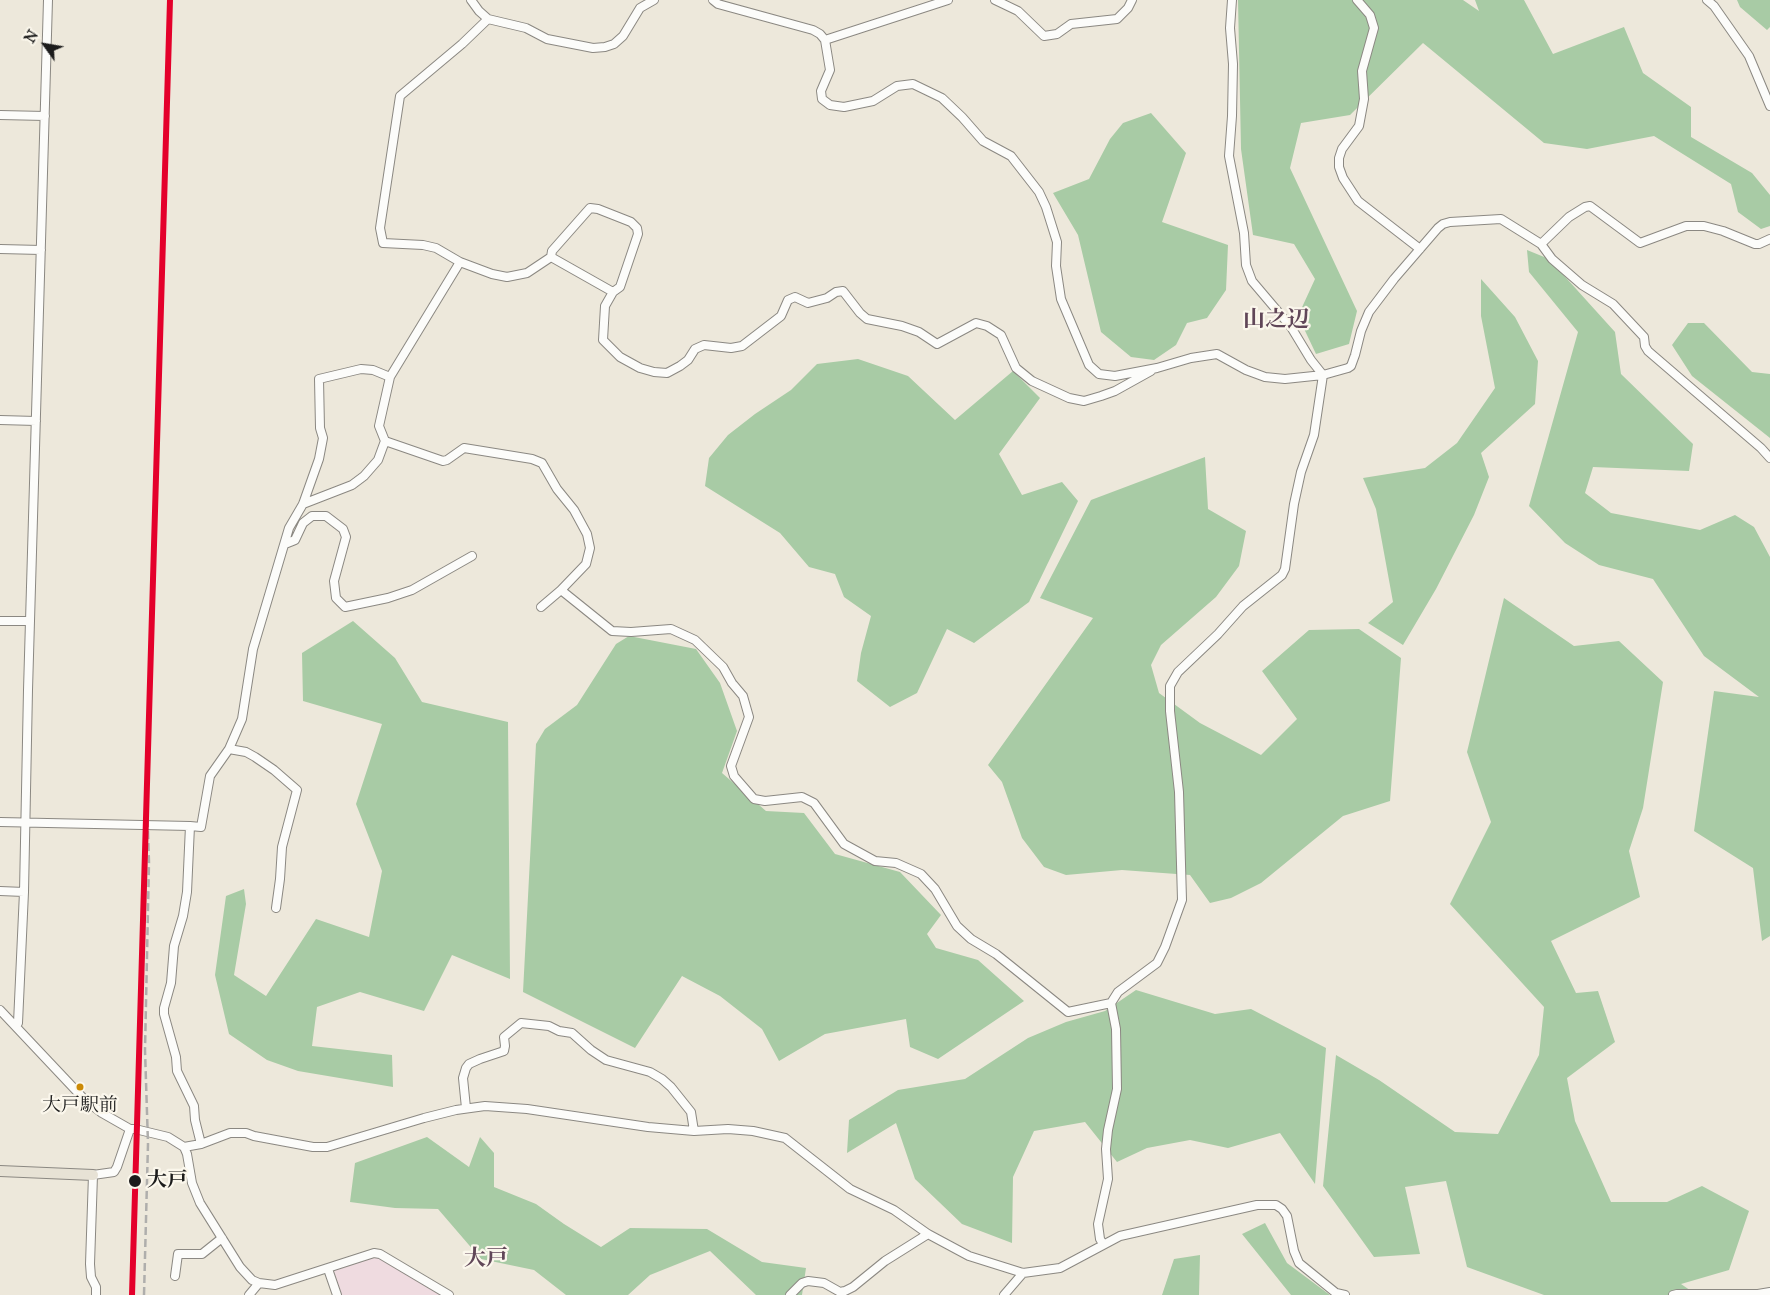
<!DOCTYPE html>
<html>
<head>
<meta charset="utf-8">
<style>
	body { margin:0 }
	#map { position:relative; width:1770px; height:1295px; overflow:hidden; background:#ede8db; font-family:"IM FELL Great Primer",serif }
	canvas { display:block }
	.north { position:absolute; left:20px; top:20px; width:50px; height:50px; -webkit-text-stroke:4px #fbf7ec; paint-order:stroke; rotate:302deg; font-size:14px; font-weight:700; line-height:20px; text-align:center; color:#1c1c1c }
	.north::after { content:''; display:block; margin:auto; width:18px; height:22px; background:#1c1c1c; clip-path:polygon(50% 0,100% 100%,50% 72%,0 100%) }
</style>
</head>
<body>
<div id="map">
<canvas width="1770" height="1295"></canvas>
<div class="north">N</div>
</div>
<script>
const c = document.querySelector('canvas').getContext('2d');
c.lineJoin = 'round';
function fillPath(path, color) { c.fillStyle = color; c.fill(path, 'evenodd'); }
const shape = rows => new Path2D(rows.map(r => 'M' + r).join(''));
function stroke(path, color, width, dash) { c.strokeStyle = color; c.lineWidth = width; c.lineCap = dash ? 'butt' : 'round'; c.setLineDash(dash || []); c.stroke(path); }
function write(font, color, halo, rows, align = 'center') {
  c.font = font + ' "IM FELL Great Primer","Noto Serif JP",serif'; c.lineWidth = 4.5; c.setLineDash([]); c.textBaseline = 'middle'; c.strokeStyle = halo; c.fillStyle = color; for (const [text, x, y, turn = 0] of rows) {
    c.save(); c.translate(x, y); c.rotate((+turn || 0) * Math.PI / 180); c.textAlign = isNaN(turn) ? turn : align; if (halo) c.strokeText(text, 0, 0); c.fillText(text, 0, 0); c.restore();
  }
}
fillPath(shape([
	[375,1256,386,1261,440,1295,341,1295,334,1271,336,1269]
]), '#efdbe0');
fillPath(shape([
	[1238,0,1463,0,1479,11,1475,0,1524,0,1553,54,1624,27,1643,73,1691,107,1691,137,1752,173,1770,195,1770,226,1761,229,1738,212,1731,184,1654,136,1587,149,1544,143,1423,43,1350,115,1301,123,1290,168,1357,311,1349,344,1316,354,1298,316,1315,279,1294,244,1253,235,1241,149],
	[1737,0,1770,0,1770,27,1767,30,1740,7],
	[1151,113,1186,153,1162,222,1228,245,1226,290,1207,318,1187,323,1176,345,1154,360,1131,357,1101,332,1078,235,1053,193,1089,179,1110,139,1123,123],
	[1527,250,1549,259,1615,332,1621,374,1693,444,1689,471,1593,467,1585,493,1611,513,1700,530,1735,515,1754,527,1770,557,1770,936,1762,941,1753,868,1694,831,1714,691,1759,697,1704,656,1653,579,1599,565,1565,543,1529,506,1578,332,1529,272],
	[1481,279,1515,317,1538,361,1535,404,1481,453,1489,477,1474,515,1436,589,1403,645,1368,623,1393,602,1376,509,1363,478,1425,468,1457,443,1495,388,1481,316],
	[1688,323,1704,323,1752,372,1770,374,1770,438,1692,376,1672,345],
	[858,359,908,376,955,420,1013,371,1040,398,999,454,1022,495,1062,482,1078,501,1029,602,974,643,947,629,917,693,890,707,857,681,861,653,871,616,844,597,835,574,809,567,780,533,705,486,709,458,728,435,755,414,791,390,817,364],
	[1205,457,1208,509,1246,531,1239,566,1216,597,1161,645,1151,665,1159,693,1200,723,1261,755,1297,719,1262,671,1309,630,1359,629,1401,658,1390,801,1343,816,1261,883,1231,898,1210,903,1190,875,1122,870,1066,875,1044,867,1022,838,1002,782,988,765,1093,618,1040,598,1091,500],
	[1504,598,1574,646,1619,641,1663,682,1643,808,1629,851,1640,897,1551,941,1576,993,1598,991,1615,1042,1567,1078,1575,1121,1611,1202,1667,1202,1702,1186,1749,1211,1729,1270,1681,1284,1697,1295,1544,1295,1467,1267,1446,1181,1405,1187,1420,1254,1374,1257,1323,1186,1336,1055,1379,1080,1455,1132,1498,1134,1539,1055,1544,1007,1450,904,1491,822,1467,752],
	[353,621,395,658,422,702,508,722,510,979,452,955,424,1011,360,992,317,1007,312,1046,392,1055,393,1087,298,1071,267,1060,229,1034,215,975,226,896,244,889,246,904,234,975,266,996,316,919,369,937,382,871,356,804,382,724,303,701,302,653],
	[629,636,696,649,720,683,737,731,722,773,766,811,804,813,835,854,900,872,941,915,927,934,936,948,978,960,1024,1001,938,1059,910,1047,906,1019,825,1034,779,1061,762,1029,720,996,682,976,635,1048,523,992,536,744,545,729,577,705,616,644],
	[1136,990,1215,1014,1251,1009,1326,1048,1315,1184,1280,1133,1228,1148,1190,1140,1147,1148,1117,1162,1085,1122,1034,1131,1013,1177,1012,1243,962,1224,915,1179,896,1123,847,1153,849,1120,898,1090,965,1079,1028,1038,1066,1022,1105,1011],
	[427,1137,469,1167,480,1137,494,1153,494,1187,536,1204,564,1224,601,1247,630,1228,707,1229,762,1262,806,1268,802,1295,756,1295,710,1251,650,1275,628,1295,566,1295,534,1270,481,1259,438,1209,395,1208,350,1202,355,1163],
	[1265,1223,1287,1263,1330,1295,1291,1295,1242,1234],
	[1200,1255,1199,1295,1162,1295,1174,1259]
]), '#a8cba5');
const minor = shape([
	[471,0,479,11,488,19,526,28,547,39,593,48,605,47,614,44,623,36,640,8,654,0],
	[713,0,718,4,813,30,820,34,825,40,830,70,821,91,822,99,830,105,844,107,873,101,897,86,913,84,942,98,962,117,983,141,1011,156,1039,192,1046,207,1057,242,1056,266,1061,299,1089,365,1099,374,1115,376,1157,368,1191,358,1217,354,1246,370,1265,377,1285,379,1323,375,1348,368,1351,366,1355,355,1361,331,1369,312,1394,279,1438,228,1443,224,1450,222,1501,219,1541,244,1552,259,1582,285,1613,304,1644,337,1645,346,1648,351,1761,448,1770,458],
	[995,0,1018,11,1044,36,1057,34,1071,24,1117,19,1128,8,1132,0],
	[1232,0,1230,28,1233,64,1232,116,1229,156,1244,233,1246,265,1252,281,1291,327,1311,360,1323,375],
	[1357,0,1370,15,1374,28,1362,71,1364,99,1359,126,1342,149,1339,158,1339,167,1343,178,1358,201,1420,249],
	[1707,0,1714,6,1749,56,1770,106],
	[488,19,462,44,400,96,380,228,383,243,423,245,436,248,460,262,492,274,507,277,527,273,551,257,613,292,605,306,603,340,620,357,640,368,654,372,667,373,680,366,688,360,695,349,704,345,731,348,742,346,781,316,788,300,795,297,808,303,827,298,836,292,843,291,860,313,867,319,902,326,919,332,937,344,976,323,987,326,1001,335,1016,368,1032,381,1069,398,1084,401,1101,396,1115,391,1151,371],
	[825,40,948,0],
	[0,115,45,116],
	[1541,244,1569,217,1585,207,1590,206,1640,243,1686,226,1704,226,1723,231,1755,244,1759,244,1770,239],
	[0,249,41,250],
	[551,257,552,251,590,208,598,209,631,222,637,228,638,234,620,287,613,292],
	[0,420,36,421],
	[385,441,443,461,447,460,464,448,532,459,542,463,557,489,574,510,587,534,590,548,586,564,561,590,612,631,631,632,671,629,695,640,723,667,732,683,743,696,749,717,731,766,734,776,754,799,765,801,802,797,814,803,844,844,875,861,896,863,921,874,935,889,957,926,971,939,996,954,1068,1012,1111,1003],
	[303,504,352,485,364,476,378,460,385,441,379,426,390,377,460,262],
	[285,544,295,540,303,523,312,516,326,516,343,529,346,537,334,581,336,598,345,607,388,598,412,590,472,556],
	[541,607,561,590],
	[0,621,30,621],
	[229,749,246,752,255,757,274,770,297,790,282,847,280,879,276,908],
	[0,822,190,826,187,892,183,916,174,946,171,983,164,1008,164,1014,176,1057,177,1071,194,1106,195,1120,201,1144],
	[190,826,201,827,210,776,229,749,242,719,253,649,278,565,289,528,303,504,319,459,323,438,320,428,319,379,361,369,373,370,390,377],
	[0,891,24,892],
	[0,1010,84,1099,102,1113,130,1129,135,1129,168,1137,184,1147,187,1154,192,1183,200,1203,240,1267,252,1280,259,1283,275,1285,374,1253,380,1254,449,1295],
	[16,1026,18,1023,24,892,28,690,48,0],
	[466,1108,463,1078,466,1068,469,1064,480,1059,504,1051,505,1046,504,1037,521,1023,549,1026,559,1031,572,1033,591,1050,606,1060,650,1072,662,1079,671,1087,691,1112,694,1131],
	[184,1147,201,1144,230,1133,246,1133,254,1136,313,1147,327,1147,424,1118,456,1110,485,1106,527,1109,648,1127,694,1131,728,1129,753,1131,785,1138,850,1189,894,1210,928,1234,969,1256,1023,1273,1060,1268,1120,1236,1257,1205,1276,1205,1282,1209,1287,1216,1294,1251,1299,1263,1336,1293,1345,1295],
	[1103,1244,1100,1239,1098,1224,1108,1179,1106,1149,1108,1130,1117,1089,1116,1029,1111,1003,1118,992,1157,963,1165,947,1182,900,1179,792,1170,711,1170,686,1178,672,1218,634,1243,606,1282,575,1285,569,1294,504,1301,472,1314,435,1323,375],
	[328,1269,337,1295],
	[175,1276,178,1254,202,1254,222,1238],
	[96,1295,96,1287,91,1277,90,1264,93,1175,114,1172,117,1167,130,1129],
	[249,1295,259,1283],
	[790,1295,802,1283,808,1281,824,1283,840,1292,845,1291,853,1287,885,1261,928,1234],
	[1004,1295,1023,1273],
	[1673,1295,1677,1294,1758,1294,1770,1292]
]);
const major = shape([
	[0,1171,93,1175]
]);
stroke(minor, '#8b8882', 10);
stroke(major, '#8b8882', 12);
stroke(minor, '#fcfcfa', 8);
stroke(major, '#e7e2d5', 10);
stroke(shape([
	[144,1295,148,1144,145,1050,149,862,147,803]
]), '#afaeac', 2.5, [8, 4]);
stroke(shape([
	[132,1295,170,0]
]), '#e4002b', 6);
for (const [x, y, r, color] of [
	[80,1087,4.5,"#cb8a06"],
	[135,1181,7,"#1c1c1c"]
]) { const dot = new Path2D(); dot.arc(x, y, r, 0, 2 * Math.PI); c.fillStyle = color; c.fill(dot); stroke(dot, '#fbf7ec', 2); }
write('19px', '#1c1c1c', '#fbf7ec', [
	["大戸駅前",80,1106]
]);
write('bold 20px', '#1c1c1c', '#fbf7ec', [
	["大戸",147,1181]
], 'left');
write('bold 22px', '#614758', '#fbf7ec', [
	["山之辺",1276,321],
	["大戸",486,1260]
]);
</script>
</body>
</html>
